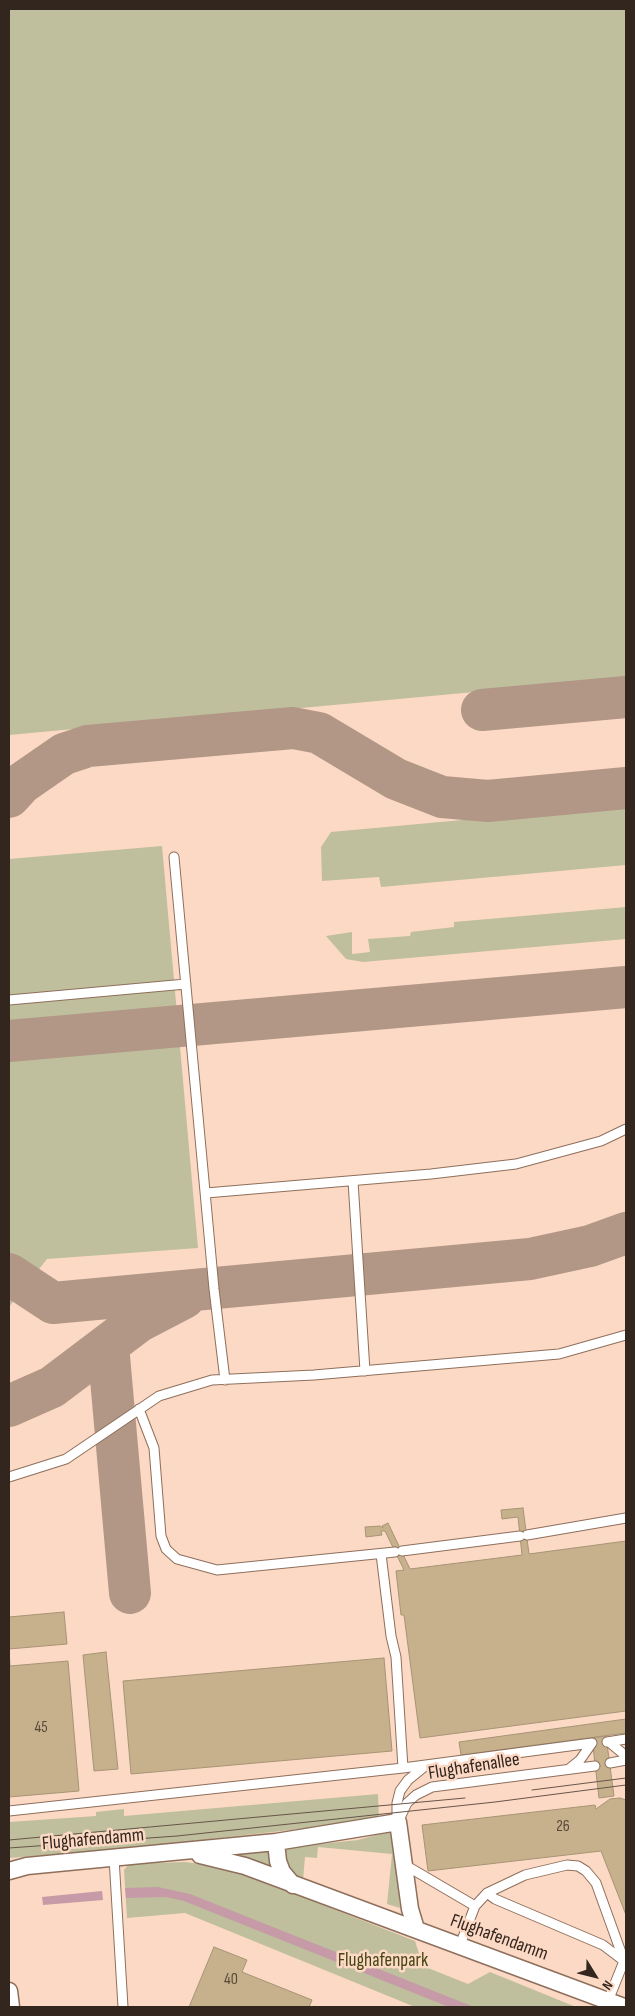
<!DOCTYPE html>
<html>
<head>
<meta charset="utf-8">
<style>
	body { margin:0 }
	#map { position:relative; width:635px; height:2016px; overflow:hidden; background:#fcd9c4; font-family:"Sofia Sans Condensed",sans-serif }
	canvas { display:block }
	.frame { position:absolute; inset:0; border:10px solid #33261e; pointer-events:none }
	.north { position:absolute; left:570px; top:1951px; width:50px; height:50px; -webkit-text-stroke:4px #fcd9c4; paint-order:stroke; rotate:126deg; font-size:14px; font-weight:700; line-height:20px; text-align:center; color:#33261e }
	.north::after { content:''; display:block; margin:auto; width:18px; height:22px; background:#33261e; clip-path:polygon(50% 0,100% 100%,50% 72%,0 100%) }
</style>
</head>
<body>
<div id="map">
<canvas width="635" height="2016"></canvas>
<div class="frame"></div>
<div class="north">N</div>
</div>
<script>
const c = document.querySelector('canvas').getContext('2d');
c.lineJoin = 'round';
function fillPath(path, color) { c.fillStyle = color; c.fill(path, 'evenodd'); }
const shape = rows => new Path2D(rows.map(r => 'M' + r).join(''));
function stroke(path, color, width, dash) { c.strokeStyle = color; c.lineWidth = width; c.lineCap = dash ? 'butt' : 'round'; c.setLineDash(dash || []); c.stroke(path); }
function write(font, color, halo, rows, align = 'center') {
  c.font = font + ' "Sofia Sans Condensed",sans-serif'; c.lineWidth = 5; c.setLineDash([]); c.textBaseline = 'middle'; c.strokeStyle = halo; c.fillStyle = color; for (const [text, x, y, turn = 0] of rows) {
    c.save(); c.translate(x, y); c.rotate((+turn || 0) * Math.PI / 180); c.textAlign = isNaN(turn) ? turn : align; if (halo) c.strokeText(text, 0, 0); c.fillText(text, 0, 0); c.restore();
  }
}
fillPath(shape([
	[9,9,626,9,626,678,9,735],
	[626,805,626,865,381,887,379,877,322,881,321,847,331,832],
	[162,846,198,1248,47,1259,9,1307,9,859],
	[626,907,626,939,363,962,346,959,326,936,352,932,352,954,370,952,368,939,410,936,411,932,454,927,454,922],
	[378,1794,379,1820,122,1849,9,1858,9,1822,96,1816,96,1812,124,1809,124,1816],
	[390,1831,394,1843,400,1908,387,1904,392,1854,318,1847,317,1858,305,1857,303,1880,289,1875,282,1848,358,1840],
	[272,1850,276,1872,219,1853],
	[185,1862,217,1866,249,1876,415,1941,423,1966,468,1984,490,1972,576,2007,415,2007,185,1913,127,1918,124,1870,129,1864]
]), '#bfbf9d');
fillPath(shape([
	[158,1887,190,1894,474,2007,449,2007,184,1901,166,1897,126,1898,125,1888],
	[102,1891,103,1900,43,1905,42,1897]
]), '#c69aa7');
stroke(shape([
	[482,710,626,697],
	[9,797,22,783,64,754,88,746,293,728,319,733,396,779,442,797,488,801,626,788],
	[9,1041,626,987],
	[9,1274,53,1303,530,1259,590,1246,626,1233],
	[108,1345,130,1593],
	[9,1406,52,1387,138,1322,184,1298]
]), '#b29787', 42);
const building = shape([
	[523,1508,529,1554,626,1541,626,1711,420,1738,404,1615,401,1615,396,1571,404,1570,385,1531,381,1531,382,1535,366,1537,365,1527,380,1526,383,1528,382,1526,388,1523,410,1569,522,1555,518,1517,502,1519,501,1510,523,1508],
	[64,1612,67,1644,9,1649,10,1666,68,1661,79,1791,9,1797,9,1617,64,1612],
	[106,1652,118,1769,94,1771,83,1655,106,1652],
	[384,1658,392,1751,131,1774,123,1681,384,1658],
	[626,1719,626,1733,461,1755,459,1742,626,1719],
	[606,1736,614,1796,599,1798,592,1738,606,1736],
	[620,1798,626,1800,626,1915,601,1851,428,1871,422,1825,595,1805,596,1809,610,1799,620,1798],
	[214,1947,247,1960,242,1972,312,2000,309,2007,189,2007,214,1947]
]);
fillPath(building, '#c7b18d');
stroke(building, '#a69475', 1);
const lane = shape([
	[174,857,214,1289,225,1380],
	[9,1000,186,984],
	[353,1181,365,1371],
	[206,1193,431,1174,516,1164,601,1141,626,1129],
	[139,1409,154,1448,161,1536,166,1549,177,1559,217,1570,395,1552],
	[9,1477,66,1459,159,1396,212,1380,314,1375,559,1354,626,1335],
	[527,1535,626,1518],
	[402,1551,520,1536],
	[381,1554,391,1636,396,1657,403,1768],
	[607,1742,626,1739],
	[609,1742,626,1756],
	[610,1763,626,1760],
	[569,1769,580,1760,592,1743],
	[9,1811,403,1768,592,1743],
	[397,1818,397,1803,400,1791,408,1780,424,1767],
	[398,1822,407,1803,416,1795,432,1787,595,1766],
	[114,1858,123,2007],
	[405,1865,475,1906],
	[487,1893,495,1899,603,1945,624,1961,608,2001],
	[460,1945,475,1906,487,1893,525,1875,567,1865,578,1866,586,1871,596,1883,626,1966]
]);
const street = shape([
	[276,1842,278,1861,282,1872,293,1885],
	[200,1855,245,1866,624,2007],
	[9,1871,27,1866,276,1842,398,1822,410,1909,416,1929],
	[9,1991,11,2007]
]);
stroke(lane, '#8e6f5c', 11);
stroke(street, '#8e6f5c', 19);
stroke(lane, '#fff', 9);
stroke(street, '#fff', 16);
stroke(shape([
	[532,1790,626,1778],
	[9,1840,465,1798],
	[9,1848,177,1836,495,1802,626,1785]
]), '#68554a', 1);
write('16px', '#58493a', null, [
	["45",41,1728],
	["26",563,1827],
	["40",231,1980]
]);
write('19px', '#33261e', '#fcd9c4', [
	["Flughafenallee",474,1767,-9],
	["Flughafendamm",93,1840,-5],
	["Flughafendamm",499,1938,20]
]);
write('19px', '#474514', '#fcd9c4', [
	["Flughafenpark",383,1961]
]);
</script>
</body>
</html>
